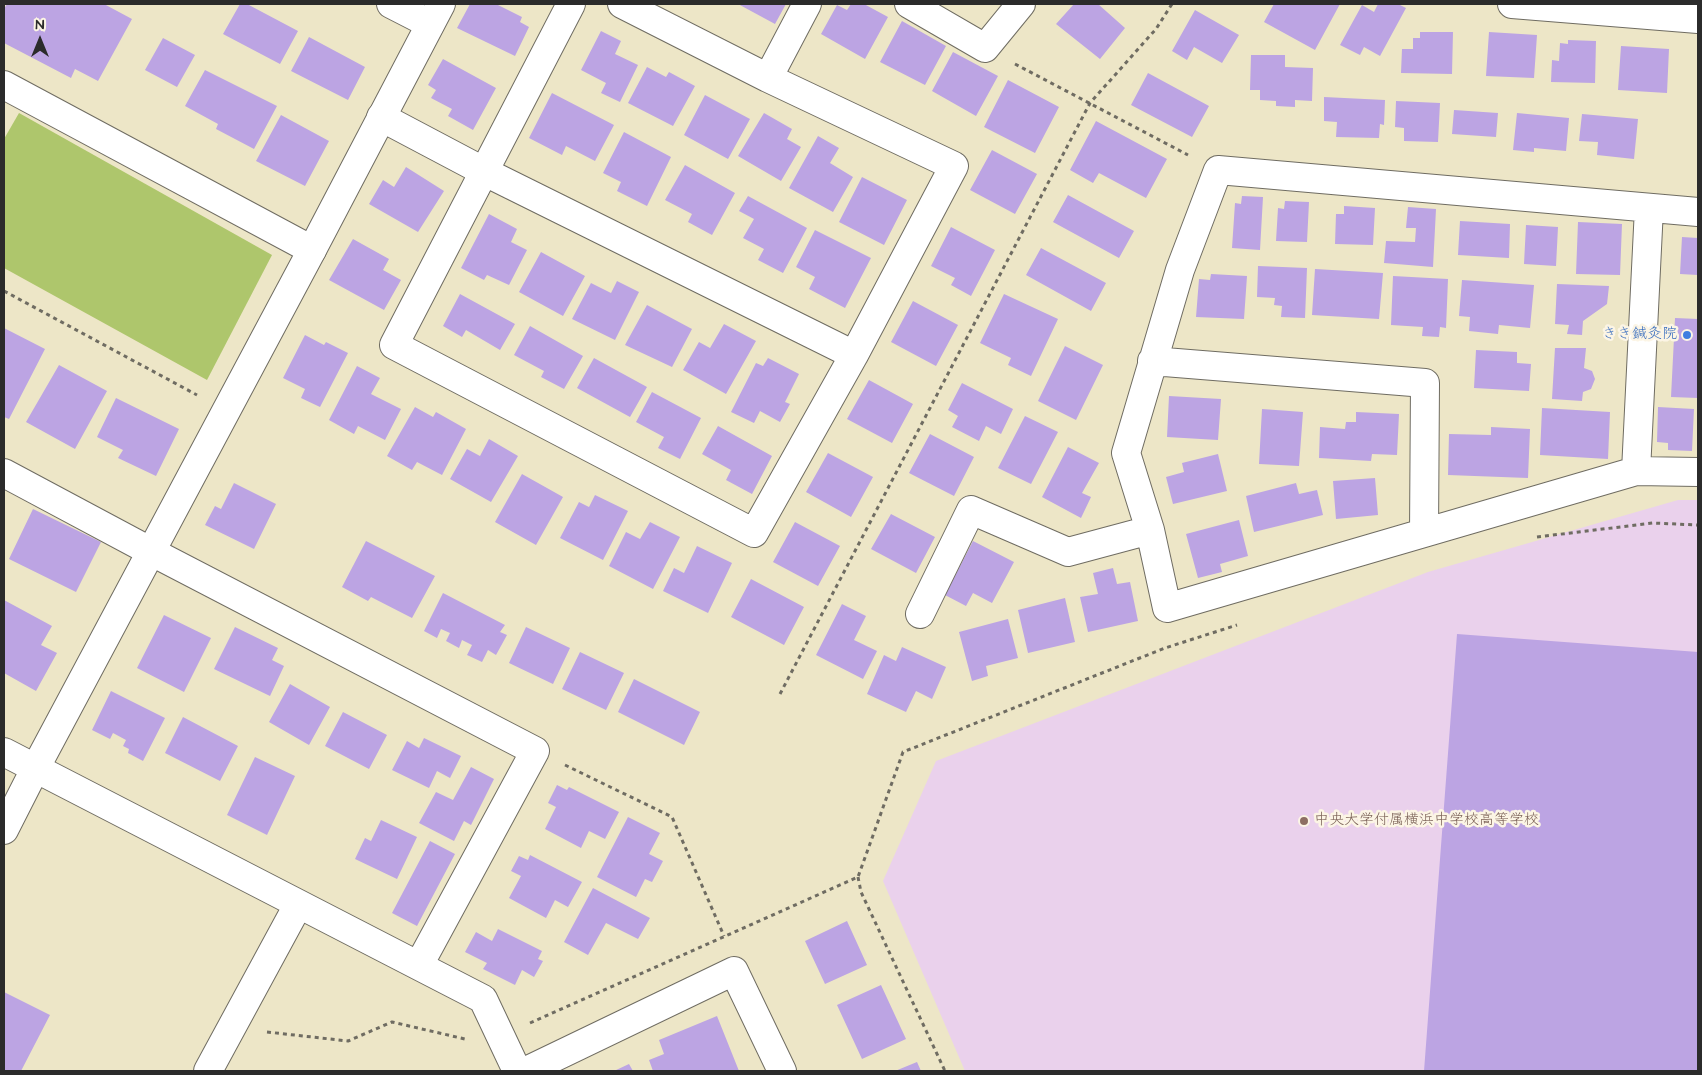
<!DOCTYPE html>
<html>
<head>
<meta charset="utf-8">
<style>
	body { margin:0 }
	#map { position:relative; width:1702px; height:1075px; overflow:hidden; background:#ede6c7; font-family:"Architects Daughter",sans-serif }
	canvas { display:block }
	.frame { position:absolute; inset:0; border:5px solid #2b2b2b; pointer-events:none }
	.north { position:absolute; left:15px; top:15px; width:50px; height:50px; -webkit-text-stroke:4px #fcf5e5; paint-order:stroke; rotate:0deg; font-size:14px; font-weight:700; line-height:20px; text-align:center; color:#2b2b2b }
	.north::after { content:''; display:block; margin:auto; width:18px; height:22px; background:#2b2b2b; clip-path:polygon(50% 0,100% 100%,50% 72%,0 100%) }
</style>
</head>
<body>
<div id="map">
<canvas width="1702" height="1075"></canvas>
<div class="frame"></div>
<div class="north">N</div>
</div>
<script>
const c = document.querySelector('canvas').getContext('2d');
c.lineJoin = 'round';
function fillPath(path, color) { c.fillStyle = color; c.fill(path, 'evenodd'); }
const shape = rows => new Path2D(rows.map(r => 'M' + r).join(''));
function stroke(path, color, width, dash) { c.strokeStyle = color; c.lineWidth = width; c.lineCap = dash ? 'butt' : 'round'; c.setLineDash(dash || []); c.stroke(path); }
function write(font, color, halo, rows, align = 'center') {
  c.font = font + ' "Architects Daughter","Klee One",sans-serif'; c.lineWidth = 5; c.setLineDash([]); c.textBaseline = 'middle'; c.strokeStyle = halo; c.fillStyle = color; for (const [text, x, y, turn = 0] of rows) {
    c.save(); c.translate(x, y); c.rotate((+turn || 0) * Math.PI / 180); c.textAlign = isNaN(turn) ? turn : align; if (halo) c.strokeText(text, 0, 0); c.fillText(text, 0, 0); c.restore();
  }
}
fillPath(shape([
	[1678,500,1698,500,1698,1071,965,1071,883,881,936,761,1428,572]
]), '#ead1ec');
fillPath(shape([
	[19,113,272,255,207,380,4,268,4,139]
]), '#aec66c');
fillPath(shape([
	[7,4,104,4,132,19,98,81,75,69,71,78,4,43,4,9],
	[240,4,247,4,298,31,280,64,223,34],
	[470,4,496,4,522,17,520,22,529,27,515,56,457,28],
	[738,4,786,4,775,24],
	[851,4,864,4,888,17,865,59,821,34,837,5,847,10],
	[1074,4,1098,4,1125,28,1100,59,1056,24],
	[1274,4,1340,4,1315,50,1264,22],
	[1378,4,1398,4,1406,8,1380,56,1364,47,1360,55,1340,45,1362,5,1374,12],
	[1195,10,1239,35,1222,63,1194,47,1187,60,1172,51],
	[902,21,946,46,925,85,880,62],
	[601,31,621,41,615,54,638,65,620,102,601,93,606,83,581,70],
	[1420,32,1453,32,1452,74,1401,73,1402,49,1413,49,1413,38,1420,38],
	[1489,32,1537,35,1534,78,1486,76],
	[309,37,365,67,348,100,291,71],
	[163,38,195,55,177,87,145,70],
	[1568,40,1596,41,1595,83,1551,82,1552,60,1559,61,1560,43,1568,44],
	[1621,46,1669,49,1667,93,1618,90],
	[953,52,998,76,976,116,932,91],
	[1251,55,1285,55,1285,67,1313,68,1312,101,1295,100,1295,107,1276,106,1276,101,1260,100,1260,90,1250,90],
	[443,59,496,88,473,130,448,116,452,109,431,98,436,90,428,85],
	[647,67,666,77,669,72,695,86,673,126,628,103],
	[205,70,277,106,254,149,216,129,218,124,185,106],
	[1148,73,1209,106,1192,137,1131,105],
	[1008,80,1059,107,1035,153,984,127],
	[552,93,614,125,595,161,566,146,562,155,529,138],
	[705,95,750,119,728,159,684,135],
	[1324,97,1385,100,1384,125,1380,124,1379,138,1336,137,1337,122,1324,121],
	[1396,101,1440,103,1438,142,1404,141,1404,128,1395,127],
	[1454,110,1498,113,1496,137,1452,134],
	[764,113,792,129,787,139,801,147,781,181,738,156],
	[1517,113,1569,118,1566,151,1534,148,1534,152,1513,150],
	[1582,114,1638,119,1634,159,1597,155,1598,142,1579,141],
	[281,115,329,141,305,186,256,161],
	[1096,121,1167,159,1146,198,1099,173,1093,183,1070,170],
	[624,132,671,157,647,206,617,191,621,182,603,173],
	[818,136,839,148,830,163,853,177,833,212,789,188],
	[992,150,1037,174,1015,214,970,190],
	[685,165,735,193,712,235,688,222,692,214,665,200],
	[406,167,444,191,418,232,369,204,383,180,394,187],
	[862,177,907,200,884,245,839,222],
	[1068,195,1134,231,1119,258,1053,222],
	[748,196,807,228,783,273,758,260,764,249,743,238,754,219,739,211],
	[1242,196,1263,197,1260,250,1232,248,1235,203,1241,204],
	[1285,201,1309,202,1307,242,1276,241,1278,208,1284,209],
	[1344,206,1375,208,1373,245,1335,244,1336,214,1344,214],
	[1408,207,1436,209,1433,267,1384,263,1386,241,1415,242,1416,228,1406,228],
	[489,214,517,229,511,242,527,250,509,285,487,275,484,280,461,268],
	[1460,221,1510,224,1509,258,1458,255],
	[1578,222,1622,224,1620,275,1576,274],
	[1526,225,1558,227,1556,266,1524,264],
	[951,227,995,250,971,296,951,285,955,278,931,266],
	[815,230,871,258,845,308,809,289,815,277,796,267],
	[1682,237,1698,238,1698,275,1680,274],
	[353,239,389,259,383,270,401,280,384,310,329,280],
	[1041,248,1106,283,1091,311,1026,275],
	[541,252,585,276,563,316,519,292],
	[1258,266,1307,268,1305,318,1281,317,1282,306,1274,305,1275,298,1257,297],
	[1315,269,1383,273,1379,319,1312,315],
	[1211,274,1247,276,1244,319,1196,317,1199,279,1210,280],
	[1393,276,1448,279,1446,328,1440,327,1439,337,1422,336,1423,327,1391,325],
	[1462,280,1534,285,1530,328,1499,325,1498,334,1469,331,1470,317,1459,316],
	[617,281,639,292,615,340,572,319,591,283,611,293],
	[1557,284,1609,286,1607,304,1583,321,1582,335,1567,334,1569,325,1555,324],
	[460,294,515,324,500,350,466,330,462,337,443,326],
	[1004,294,1058,319,1031,376,1008,365,1011,358,980,343],
	[913,301,958,325,936,366,891,342],
	[647,305,692,329,672,367,625,345],
	[1675,318,1698,319,1698,398,1671,397],
	[724,324,756,341,726,394,683,370,699,342,710,348],
	[530,326,583,356,564,389,541,377,544,371,514,355],
	[4,328,45,349,9,419,4,417],
	[305,335,324,345,326,342,348,353,320,407,301,398,305,389,283,378],
	[1065,346,1103,365,1076,420,1038,401],
	[1555,348,1586,348,1584,368,1592,371,1595,379,1591,389,1583,392,1582,401,1552,399],
	[1476,350,1517,352,1517,363,1531,364,1529,391,1474,388],
	[594,358,647,387,630,417,577,388],
	[768,358,799,374,785,402,790,404,780,422,760,411,754,423,731,412,756,363,763,366],
	[59,365,107,391,75,449,26,422],
	[357,366,380,378,371,394,401,409,385,440,358,426,354,434,329,420],
	[869,380,913,404,892,443,847,419],
	[962,383,1013,409,1001,434,986,426,979,441,952,427,958,416,948,410],
	[652,392,701,418,680,459,658,448,664,437,636,422],
	[1169,396,1221,399,1218,440,1167,437],
	[116,398,179,429,156,476,118,458,123,450,97,437],
	[415,407,433,417,436,412,466,429,442,475,417,462,412,470,387,456],
	[1658,407,1694,409,1692,451,1668,450,1668,443,1657,442],
	[1542,408,1610,412,1608,459,1540,455],
	[1262,409,1303,412,1299,466,1259,464],
	[1356,412,1399,414,1397,455,1372,454,1371,461,1319,458,1320,427,1345,429,1346,422,1356,422],
	[1025,416,1058,432,1031,484,998,468],
	[718,426,772,456,752,494,726,480,731,470,702,454],
	[1491,427,1530,429,1528,478,1448,475,1449,434,1491,435],
	[930,434,974,457,954,496,909,473],
	[489,439,518,456,491,502,450,479,467,449,480,456],
	[1068,447,1099,463,1082,493,1091,497,1081,518,1042,497],
	[828,453,873,477,851,517,806,492],
	[1218,454,1227,491,1173,504,1166,477,1184,472,1182,463],
	[522,474,563,497,536,545,495,522],
	[1375,478,1378,515,1336,519,1333,481],
	[234,483,276,504,254,549,205,525,215,506,221,509],
	[1296,483,1299,494,1317,490,1323,515,1254,532,1246,496],
	[595,495,628,511,603,560,560,538,579,502,589,507],
	[33,509,101,542,76,592,9,559],
	[891,514,935,537,916,573,871,549],
	[1239,520,1248,556,1220,564,1222,572,1198,578,1186,534],
	[650,522,680,537,653,589,609,566,626,532,640,539],
	[795,522,840,546,818,586,773,562],
	[366,541,435,576,412,618,371,597,368,601,342,587],
	[973,541,1014,562,992,603,973,593,966,606,945,595],
	[697,546,732,563,708,613,663,591,674,568,684,573],
	[1113,568,1117,584,1130,582,1138,621,1088,632,1080,597,1098,594,1093,573],
	[751,579,804,607,784,645,731,617],
	[443,593,505,625,500,632,507,635,496,655,488,650,482,662,467,655,472,645,462,640,459,648,446,641,450,633,441,629,437,638,424,631],
	[1065,598,1075,642,1028,653,1018,610],
	[4,600,52,626,41,645,57,653,36,691,4,673],
	[842,604,866,616,854,640,877,651,863,679,816,655],
	[164,615,211,638,184,692,137,668],
	[1008,619,1018,658,986,666,988,676,972,681,959,632],
	[235,627,278,648,272,660,284,666,270,696,214,669],
	[526,627,570,648,553,684,509,663],
	[1457,634,1698,652,1698,1071,1424,1071],
	[902,647,946,667,932,699,916,691,906,712,867,694,884,655,896,661],
	[580,652,624,673,606,710,562,689],
	[634,679,700,712,684,745,618,712],
	[290,684,330,707,309,745,269,722],
	[111,691,165,718,143,761,128,753,129,749,123,746,126,740,113,733,110,739,92,730],
	[343,712,387,735,369,769,325,746],
	[183,717,238,746,220,781,165,753],
	[424,738,461,756,450,778,437,771,429,788,392,770,407,741,419,748],
	[255,757,295,776,267,835,227,815],
	[471,767,494,779,471,825,464,821,454,841,419,823,436,792,453,800],
	[557,785,567,790,569,787,619,812,605,839,589,831,581,848,545,829,556,807,548,803],
	[628,817,660,833,649,854,663,861,652,882,645,879,636,897,597,877],
	[381,820,417,837,397,879,355,859,365,838,371,841],
	[430,841,455,854,417,926,392,913],
	[530,855,582,882,568,907,555,900,546,918,509,898,521,876,511,871,519,856,528,860],
	[593,888,650,918,638,939,606,923,588,955,564,942],
	[847,921,867,965,825,984,805,941],
	[498,929,542,951,538,959,543,961,534,977,522,970,515,985,483,969,487,963,465,952,476,932,492,941],
	[881,985,906,1039,862,1059,837,1005],
	[4,992,50,1015,21,1071,4,1071],
	[717,1016,739,1071,653,1071,649,1060,664,1054,659,1040],
	[917,1062,921,1071,895,1071],
	[629,1064,633,1071,614,1071]
]), '#bca4e3');
const minor = shape([
	[391,4,430,24],
	[571,4,394,345,754,533,854,355,954,166,768,78,622,4],
	[909,4,985,48,1021,4],
	[1512,4,1698,19],
	[768,78,807,4],
	[4,85,312,250],
	[381,117,485,172,854,355],
	[1698,212,1218,170,1180,270,1126,453,1150,530,1167,608,1636,471,1698,472],
	[1152,361,1425,383,1424,533],
	[1636,471,1649,208],
	[4,473,150,551,535,751,419,965],
	[920,614,971,510,1068,552,1150,530],
	[4,752,483,999,517,1071],
	[4,830,35,769],
	[208,1071,298,905],
	[526,1071,734,971,782,1071]
]);
const tertiary = shape([
	[35,769,312,250,441,4]
]);
stroke(minor, '#6f6c62', 30);
stroke(tertiary, '#6f6c62', 30);
stroke(shape([
	[1015,64,1188,155],
	[4,291,197,395],
	[1537,537,1653,523,1698,525],
	[780,694,1090,103,1156,29,1172,4],
	[565,765,672,817,724,936],
	[858,877,861,892,945,1071],
	[530,1023,858,877,903,752,1165,648,1237,625],
	[267,1032,348,1041,392,1022,465,1039]
]), '#6f6c62', 3, [4, 4]);
stroke(minor, '#fff', 28);
stroke(tertiary, '#fff', 28);
for (const [x, y, r, color] of [
	[1687,335,5,"#3f7fe0"],
	[1304,821,5,"#8d6e63"]
]) { const dot = new Path2D(); dot.arc(x, y, r, 0, 2 * Math.PI); c.fillStyle = color; c.fill(dot); stroke(dot, '#fcf5e5', 2); }
write('15px', '#366cbe', '#fcf5e5', [
	["きき鍼灸院",1677,335]
], 'right');
write('15px', '#785e54', '#fcf5e5', [
	["中央大学付属横浜中学校高等学校",1314,821]
], 'left');
</script>
</body>
</html>
